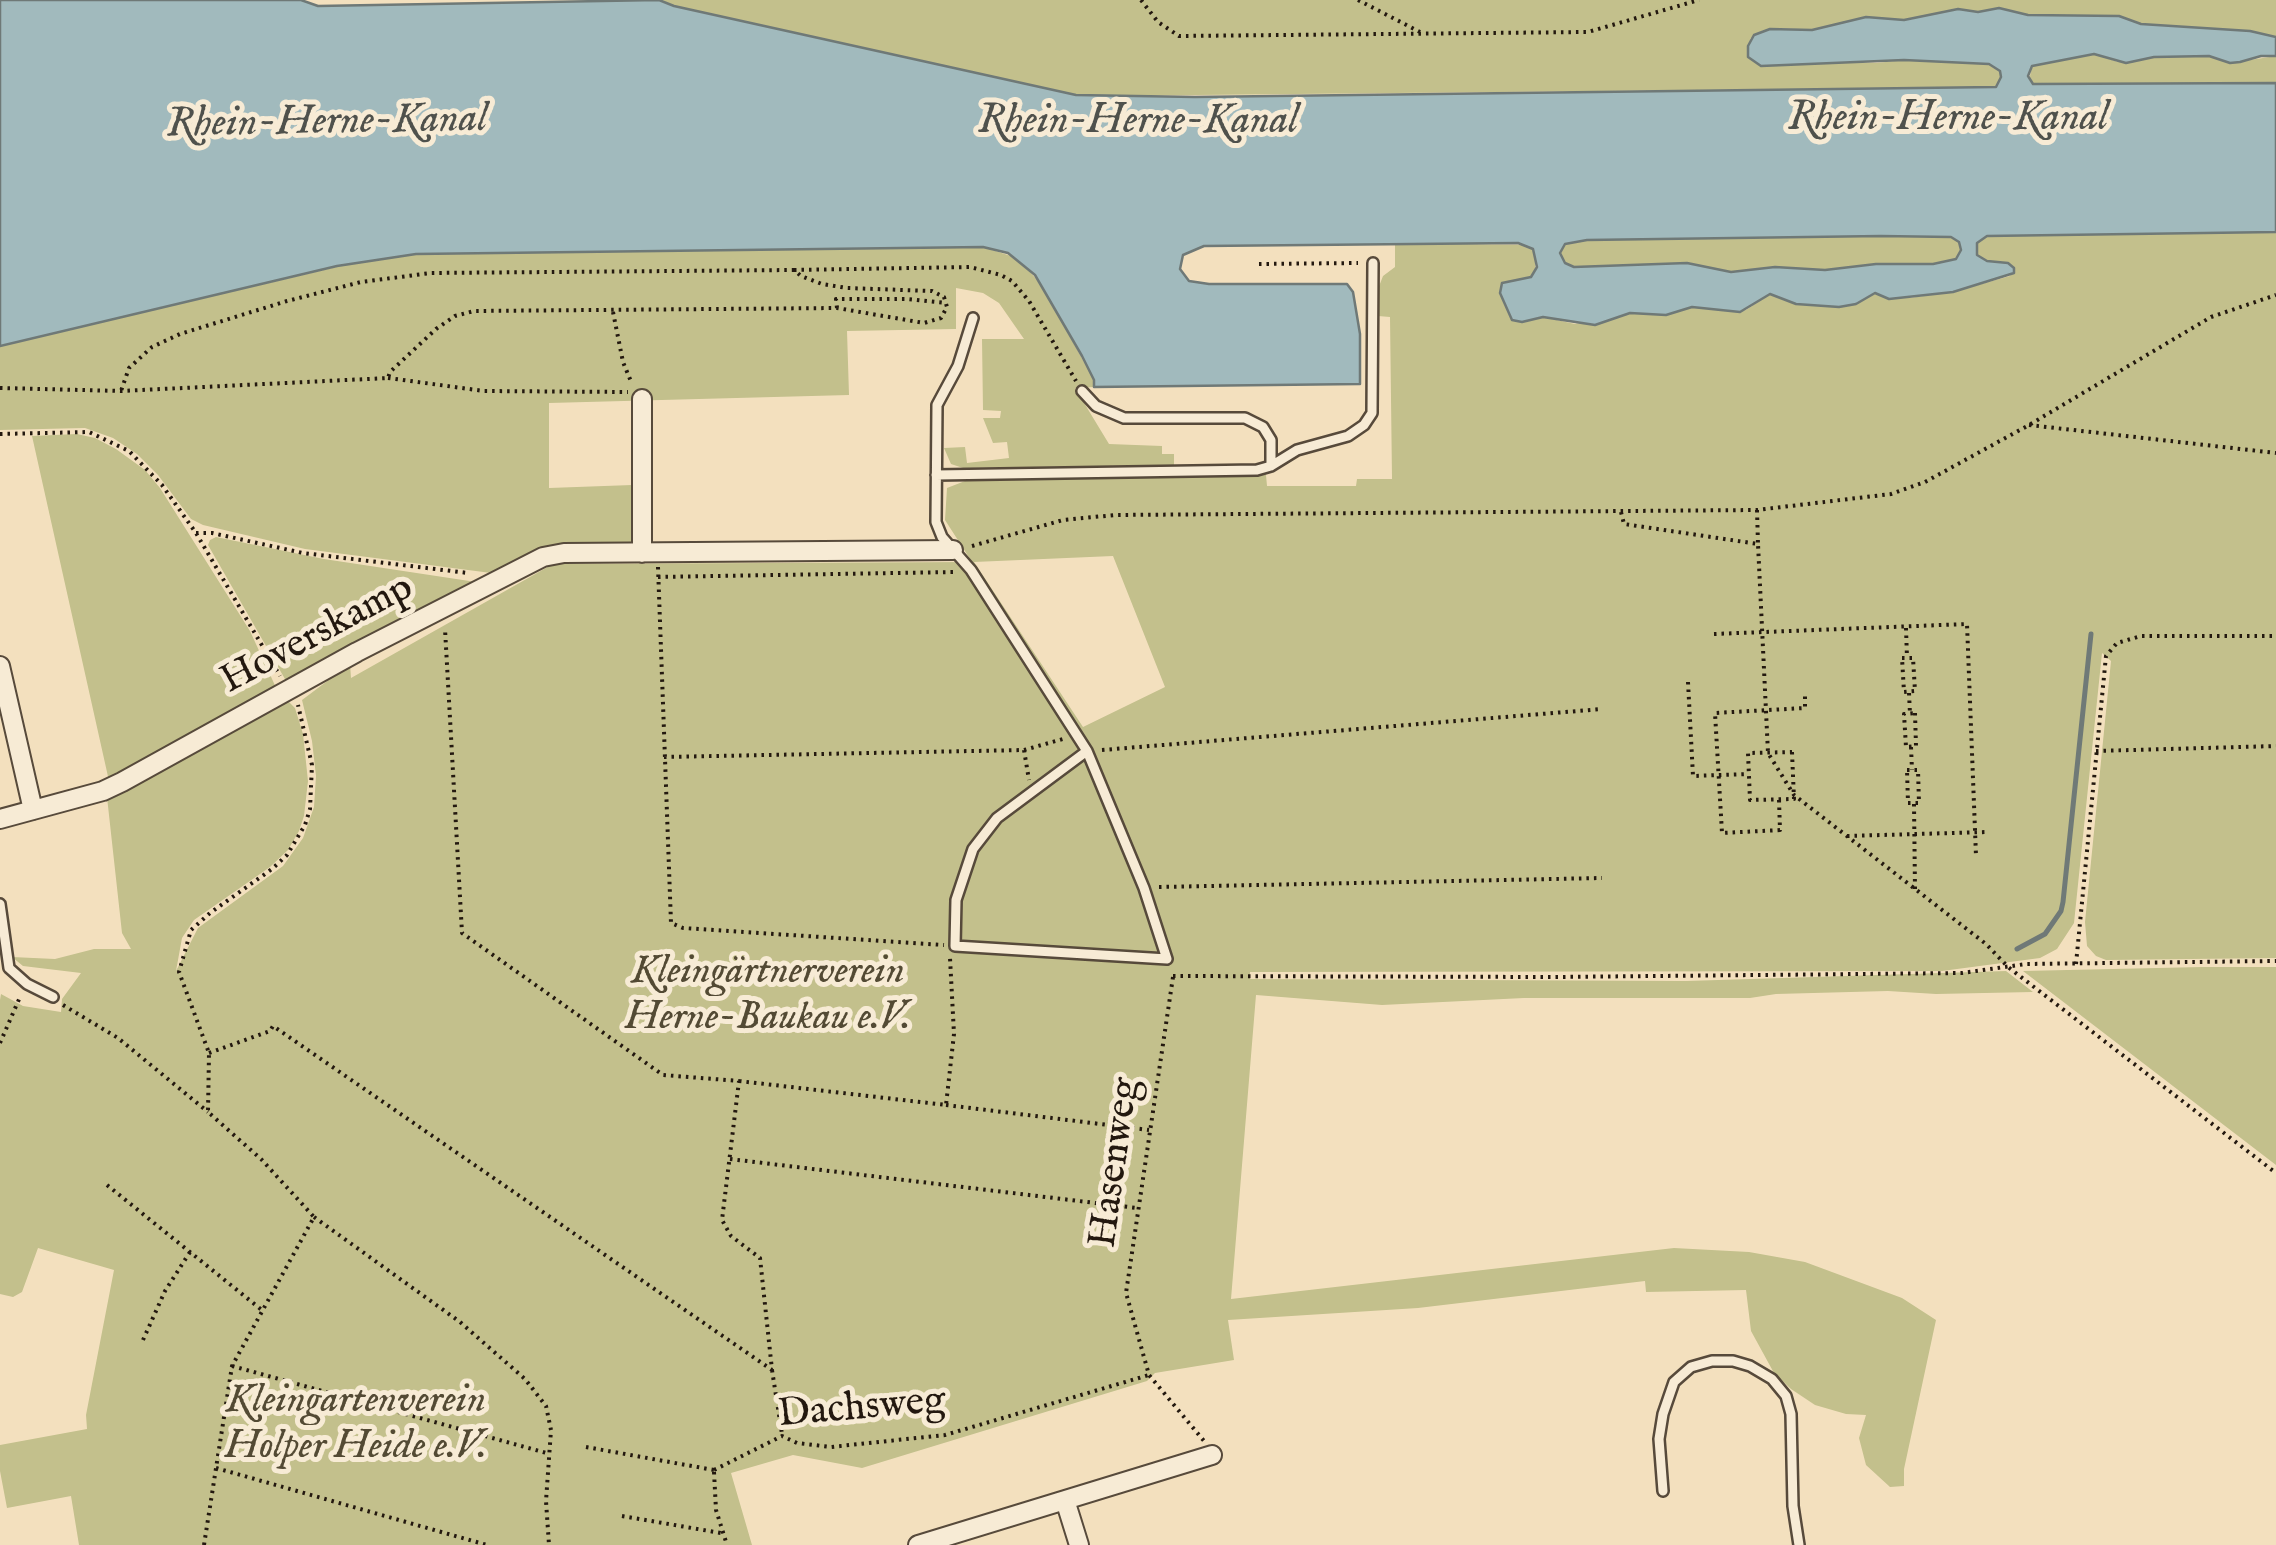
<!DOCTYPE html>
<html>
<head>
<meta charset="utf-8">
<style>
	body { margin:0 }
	canvas { display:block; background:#f3e0be }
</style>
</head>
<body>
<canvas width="2276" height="1545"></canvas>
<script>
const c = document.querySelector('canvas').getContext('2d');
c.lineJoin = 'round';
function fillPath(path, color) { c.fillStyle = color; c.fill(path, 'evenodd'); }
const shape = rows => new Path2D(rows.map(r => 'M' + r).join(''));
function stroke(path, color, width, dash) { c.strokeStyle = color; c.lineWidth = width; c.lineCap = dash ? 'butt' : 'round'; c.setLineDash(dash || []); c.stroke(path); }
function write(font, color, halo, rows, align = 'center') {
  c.font = font + ' "IM FELL English",serif'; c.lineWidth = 10; c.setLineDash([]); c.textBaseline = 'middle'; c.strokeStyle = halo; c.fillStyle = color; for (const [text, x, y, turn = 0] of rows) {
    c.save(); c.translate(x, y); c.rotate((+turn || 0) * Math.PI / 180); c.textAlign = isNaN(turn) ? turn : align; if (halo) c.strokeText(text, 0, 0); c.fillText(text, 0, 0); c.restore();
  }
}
fillPath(shape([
	[659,0,2276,0,2276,37,2250,31,2141,24,2119,16,2028,15,1999,8,1978,12,1958,9,1904,20,1866,17,1812,30,1777,28,1762,31,1750,39,1813,62,1877,63,1904,60,1989,64,2000,71,2001,77,1996,87,1096,96,1076,95,674,6],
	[2094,54,2118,62,2154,57,2209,56,2230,63,2276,56,2276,83,2110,85,2033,84,2029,81,2032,66],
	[2276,232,2276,958,2106,960,2096,956,2087,946,2085,922,2111,661,2102,653,2074,923,2057,949,2040,958,1942,971,1250,972,1250,979,1686,981,2006,971,2033,992,1936,994,1888,991,1776,994,1750,998,1524,998,1382,1005,1256,995,1231,1299,1674,1248,1749,1252,1805,1262,1902,1298,1936,1320,1904,1469,1904,1486,1890,1487,1866,1465,1859,1438,1866,1415,1846,1414,1815,1405,1791,1389,1774,1373,1751,1331,1746,1290,1646,1292,1645,1281,1418,1308,1228,1320,1234,1360,1155,1373,1147,1381,862,1468,793,1455,731,1473,752,1545,79,1545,71,1496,7,1508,0,1471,0,1445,87,1429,86,1415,114,1270,38,1248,22,1292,13,1297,0,1294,0,1000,1,994,23,1006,61,1012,62,999,81,973,23,966,12,957,55,959,94,949,131,949,122,933,107,797,286,699,295,708,303,734,308,781,304,816,299,831,288,850,270,867,194,920,182,938,176,971,198,928,283,866,303,838,314,807,316,776,312,741,302,700,350,664,351,678,553,564,972,562,945,520,947,488,965,481,1266,475,1267,486,1356,486,1357,479,1392,479,1390,317,1378,316,1378,289,1383,276,1395,267,1395,243,1525,245,1533,249,1536,256,1535,273,1532,277,1502,283,1500,288,1512,320,1527,321,1543,317,1575,324,1630,313,1666,314,1692,307,1734,312,1746,310,1770,294,1796,304,1839,307,1856,304,1875,293,1909,298,1953,292,2010,276,2014,268,2011,265,1987,261,1977,255,1977,243,1987,236],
	[1113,556,1165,687,1083,727,974,562],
	[1881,236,1951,237,1959,242,1961,250,1956,259,1933,264,1876,264,1825,270,1775,267,1731,272,1687,263,1574,267,1563,261,1560,250,1565,244,1587,240],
	[983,247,1017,258,1040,283,1094,380,1094,387,1075,388,1109,444,1162,446,1162,454,1174,454,1174,465,963,468,951,464,944,448,965,447,967,463,1009,458,1007,442,993,443,983,418,1000,418,1001,411,983,410,982,339,1024,339,999,303,983,293,956,288,956,329,847,331,849,395,549,403,549,488,632,485,635,543,499,574,305,549,203,525,191,519,158,475,137,454,113,438,85,428,0,430,0,346,362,261,416,254],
	[77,434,95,438,116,449,145,470,160,488,250,631,278,692,109,781,32,436],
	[216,537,324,559,476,582,289,686,208,545,210,540],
	[2276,967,2276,1165,2023,971,2202,967]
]), '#c3c08c');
const water = shape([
	[0,0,301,0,318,6,659,0,674,6,1076,95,1195,97,1996,87,2001,77,2000,71,1989,64,1904,60,1761,66,1748,57,1748,46,1754,35,1770,29,1812,30,1866,17,1904,20,1958,9,1978,12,1999,8,2028,15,2119,16,2141,24,2250,31,2276,37,2276,56,2261,56,2240,62,2230,63,2209,56,2154,57,2126,63,2094,54,2032,66,2028,76,2033,84,2276,83,2276,232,1987,236,1977,243,1977,255,1987,261,2008,263,2014,268,2014,273,1953,292,1889,299,1875,293,1856,304,1839,307,1796,304,1770,294,1740,312,1692,307,1666,315,1630,313,1595,325,1543,317,1522,322,1512,320,1500,293,1502,283,1531,277,1537,267,1533,249,1518,243,1204,246,1183,255,1180,269,1189,281,1209,284,1347,284,1353,292,1360,334,1360,384,1094,387,1094,380,1082,356,1035,275,1008,253,983,247,416,254,337,266,0,346,0,0],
	[1881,236,1951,237,1959,242,1961,250,1956,259,1933,264,1876,264,1825,270,1775,267,1731,272,1687,263,1574,267,1565,263,1560,253,1565,244,1587,240,1881,236]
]);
fillPath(water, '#a1babd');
stroke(water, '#6f7977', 2.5);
stroke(shape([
	[2017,949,2045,934,2061,911,2063,902,2091,634]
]), '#6f7977', 5);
const service = shape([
	[973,318,958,366,937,405,936,522,942,537,971,570,1087,751,1144,888,1167,959,955,946,956,900,973,849,997,818,1087,751],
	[1082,391,1096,406,1124,418,1245,418,1263,427,1271,440,1271,466],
	[936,475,1257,470,1271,466,1297,450,1348,436,1364,425,1372,413,1373,263],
	[0,904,9,968,27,984,53,997],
	[1663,1491,1659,1439,1663,1414,1674,1382,1691,1367,1712,1361,1733,1361,1750,1366,1772,1379,1786,1396,1791,1414,1793,1506,1799,1545]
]);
const minor = shape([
	[642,399,642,553],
	[0,666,33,810],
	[0,819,103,791,122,782,357,652,543,557,564,553,953,550],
	[1065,1500,1079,1545],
	[918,1545,1212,1455]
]);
stroke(service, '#574a3b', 14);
stroke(minor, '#574a3b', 22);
stroke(shape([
	[1141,0,1158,22,1179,36,1588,32,1699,0],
	[1358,0,1420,32],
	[1259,264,1358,263],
	[794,270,970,267,1001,275,1012,281,1029,301,1076,381],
	[837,308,836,299,908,299,946,303],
	[613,312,623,362,632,384],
	[388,378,484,391,628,392],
	[0,388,121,391,388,378,390,372,436,329,455,316,474,311,837,308,924,323,941,318,947,307,944,297,932,291,847,288,822,284,801,276,794,270,431,273,361,282,287,301,180,334,152,347,129,368,121,391],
	[2029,425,2276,453],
	[0,434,89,432,129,451,162,485,196,533,280,676],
	[1757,510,1758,544],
	[1621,512,1624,524,1758,544,1768,753,1794,795,1986,944,2008,967,2276,1173],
	[196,533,212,533,303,553,468,573],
	[972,546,1063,520,1115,515,1757,510,1891,494,1925,482,2029,425,2211,317,2276,295],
	[658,567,671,923,683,928,944,945],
	[658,577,953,572],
	[1906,628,1907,658],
	[1714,634,1967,624,1976,856],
	[1902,658,1913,658,1915,691,1904,692,1902,658],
	[1688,682,1693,776,1748,774],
	[1909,693,1910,714],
	[1915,713,1916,746,1906,747,1904,714,1915,713],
	[1911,747,1912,770],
	[1024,750,1029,780],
	[1102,750,1602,709],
	[2096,751,2276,746],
	[1792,752,1794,799,1750,800,1748,753,1792,752],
	[664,757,1024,750,1063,739],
	[1907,770,1918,770,1919,803,1908,803,1907,770],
	[1779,800,1780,830,1722,833,1715,713,1805,708,1805,696],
	[1914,804,1915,889],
	[1847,836,1987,832],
	[1159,887,1602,878],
	[2076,964,2106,656,2117,643,2141,636,2276,636],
	[1173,976,1553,977,1962,973,2026,964,2276,961],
	[1173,977,1126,1293,1149,1375,1204,1441],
	[63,1005,118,1038,208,1112],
	[0,1043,20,997],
	[209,1053,270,1031,273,1026,772,1370,760,1258,731,1236,722,1220,739,1081,663,1075,462,933,445,629],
	[739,1081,946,1105,954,1034,950,958],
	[946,1105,1149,1130],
	[730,1159,1137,1208],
	[107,1185,263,1311],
	[314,1217,460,1322,525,1379,546,1406,551,1430,546,1501,549,1545],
	[143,1340,165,1291,190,1252],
	[232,1366,550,1454],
	[772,1370,782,1434],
	[586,1447,714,1470],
	[216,1468,487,1545],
	[714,1470,782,1436,797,1443,831,1447,945,1435,1149,1375],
	[714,1472,716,1510,727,1545],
	[622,1516,721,1533],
	[204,1545,232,1366,314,1217,261,1159,208,1112,209,1053,179,972,191,930,210,913,272,869,287,855,305,825,310,809,312,765,298,705]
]), '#23180f', 4, [2.5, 5]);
stroke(service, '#f7ebd5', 9);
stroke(minor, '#f7ebd5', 18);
write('40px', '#23180f', '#f7ebd5', [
	["Hoverskamp",318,636,-28],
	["Hasenweg",1117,1163,-82],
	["Dachsweg",862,1410,-5]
]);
write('italic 40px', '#534a34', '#f7ebd5', [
	["Kleingärtnerverein",768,974],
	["Herne-Baukau e.V.",768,1020],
	["Kleingartenverein",356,1403],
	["Holper Heide e.V.",356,1449]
]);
write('italic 42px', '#4f514c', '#f7ebd5', [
	["Rhein-Herne-Kanal",1948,120],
	["Rhein-Herne-Kanal",1138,123],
	["Rhein-Herne-Kanal",327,124,-1]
]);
</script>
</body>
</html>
